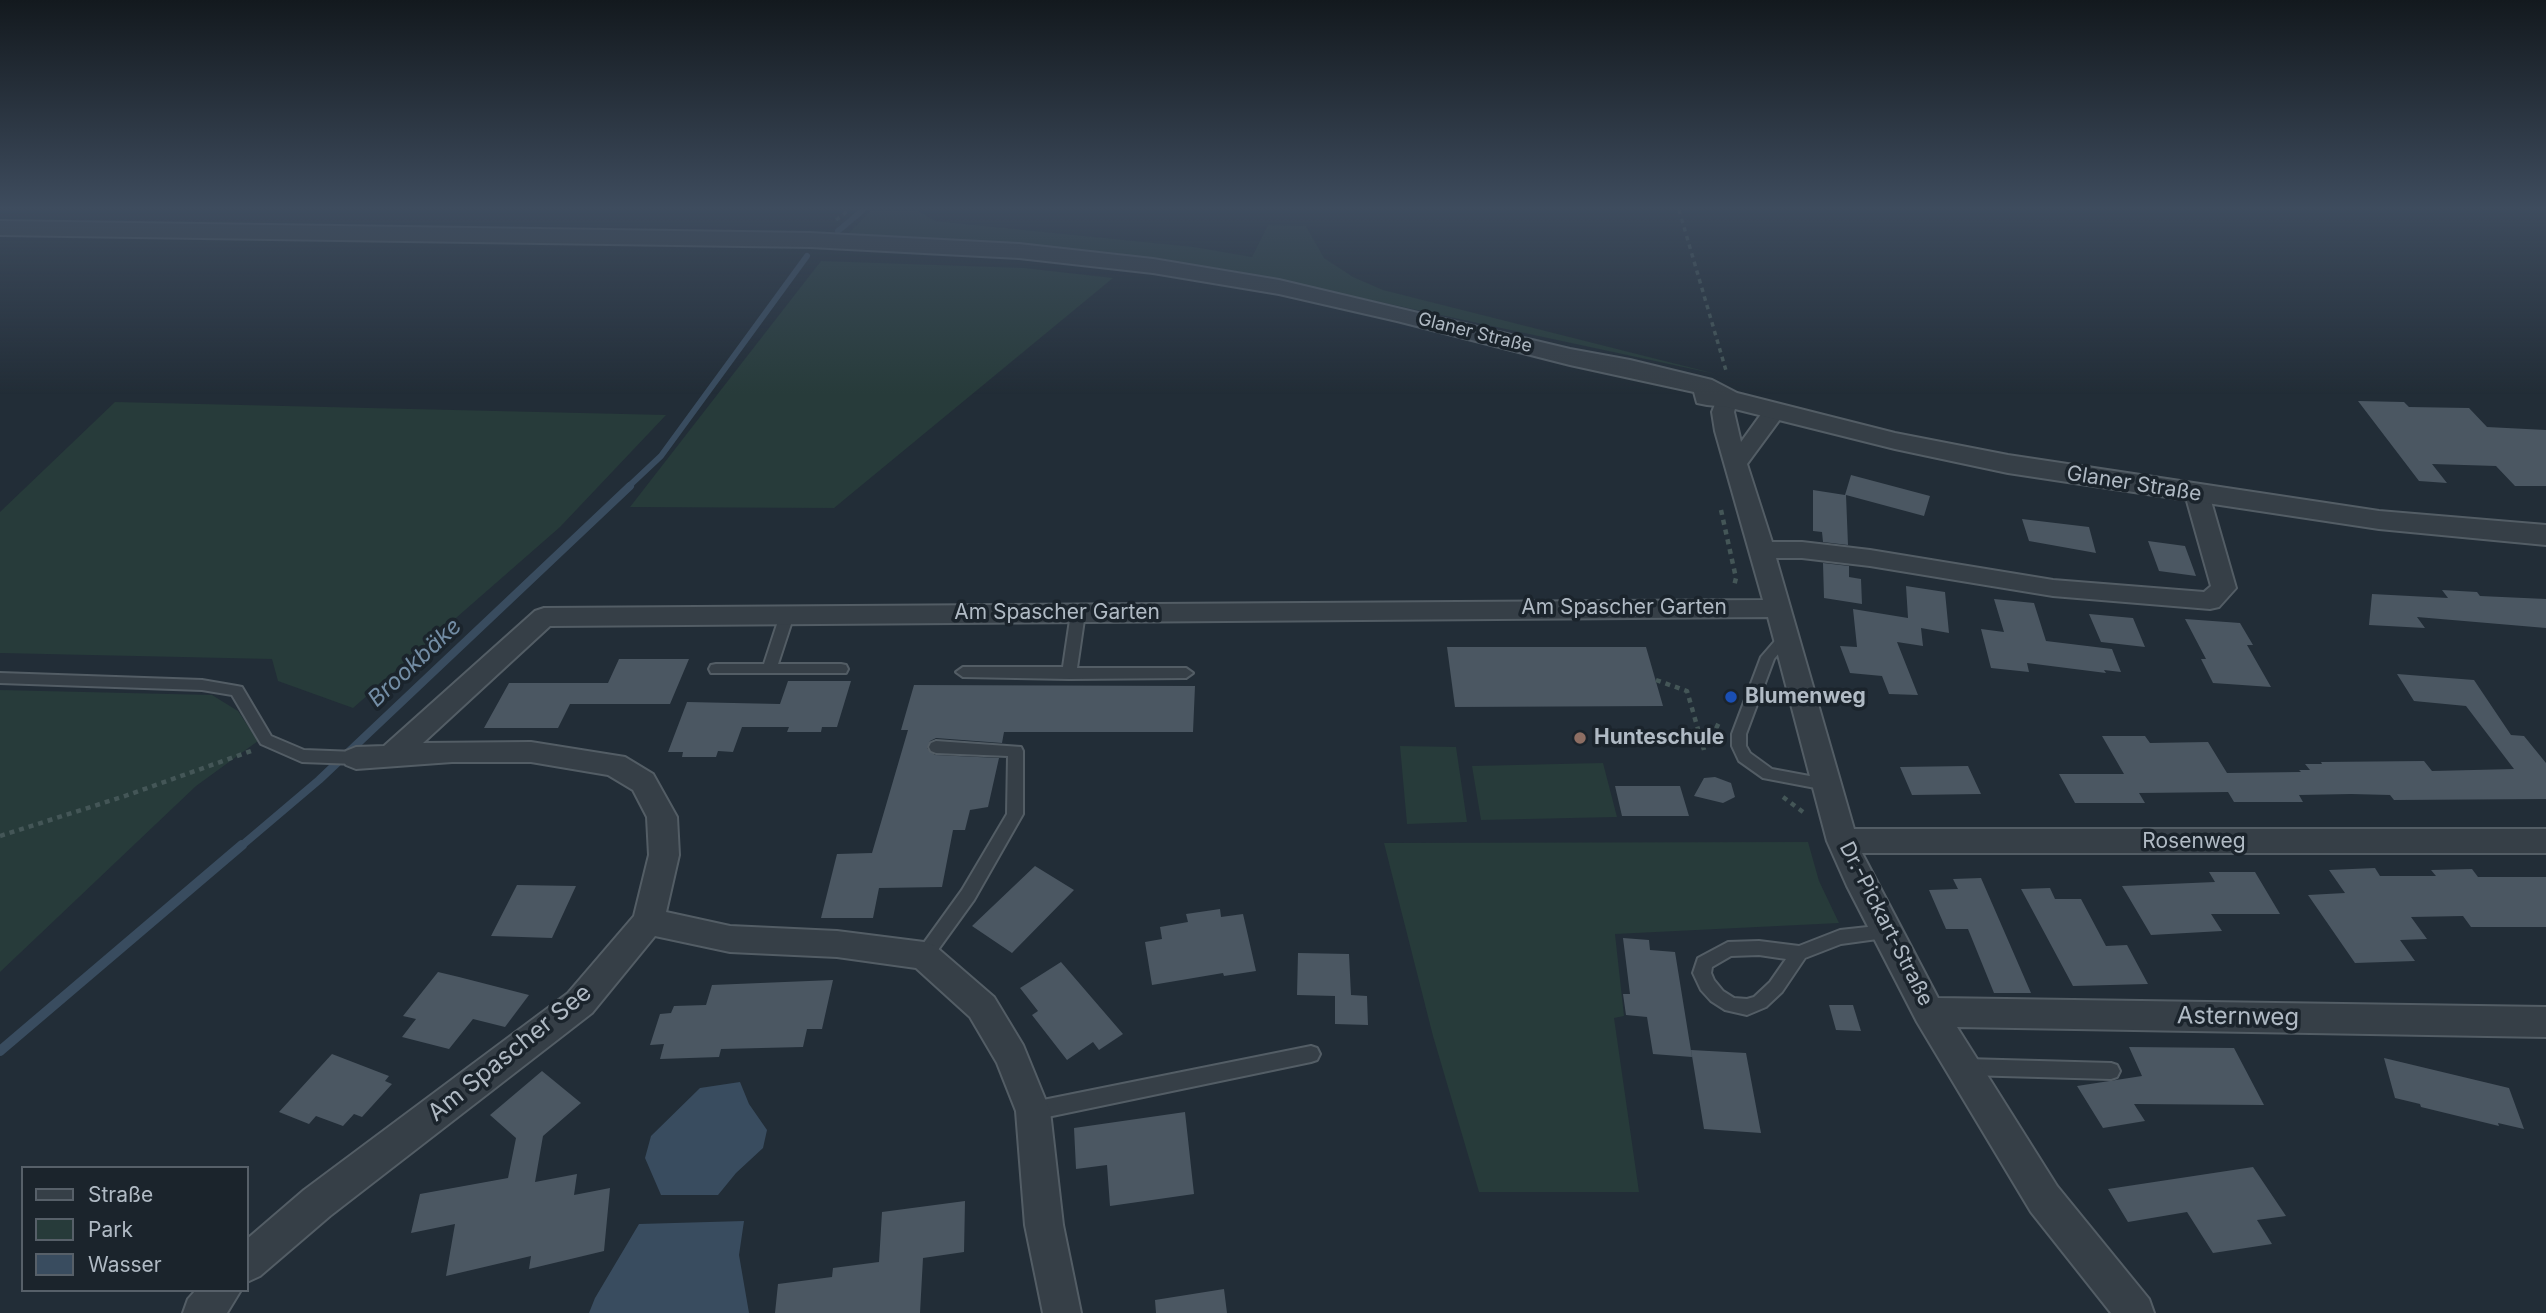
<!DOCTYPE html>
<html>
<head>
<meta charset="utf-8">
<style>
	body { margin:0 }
	#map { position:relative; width:2546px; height:1313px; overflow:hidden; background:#222d37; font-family:Inter,sans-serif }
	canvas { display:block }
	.legend { position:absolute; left:21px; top:1166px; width:228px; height:126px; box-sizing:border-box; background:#1b242c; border:2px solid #576069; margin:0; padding:9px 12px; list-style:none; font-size:21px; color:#b0bac4 }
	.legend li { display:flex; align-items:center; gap:14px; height:35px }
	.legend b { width:35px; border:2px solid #576069 }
</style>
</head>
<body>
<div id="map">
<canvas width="2546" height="1313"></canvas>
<ul class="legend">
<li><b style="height:9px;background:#363f47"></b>Straße</li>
<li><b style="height:19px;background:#273b3a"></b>Park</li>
<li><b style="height:19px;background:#394c5f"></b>Wasser</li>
</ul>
</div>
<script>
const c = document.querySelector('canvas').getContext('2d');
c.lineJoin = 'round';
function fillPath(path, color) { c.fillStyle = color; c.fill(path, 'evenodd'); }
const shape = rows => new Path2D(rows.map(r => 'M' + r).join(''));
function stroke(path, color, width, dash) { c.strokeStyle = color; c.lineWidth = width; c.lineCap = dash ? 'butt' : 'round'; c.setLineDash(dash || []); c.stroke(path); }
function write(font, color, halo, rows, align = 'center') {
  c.font = font + ' Inter,sans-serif'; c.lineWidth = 7; c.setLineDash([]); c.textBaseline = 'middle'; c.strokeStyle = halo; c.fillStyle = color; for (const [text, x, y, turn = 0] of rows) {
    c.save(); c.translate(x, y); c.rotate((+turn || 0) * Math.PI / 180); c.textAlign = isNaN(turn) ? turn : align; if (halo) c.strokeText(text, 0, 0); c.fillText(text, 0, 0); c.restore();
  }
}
fillPath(shape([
	[871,210,917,210,935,221,1194,247,1252,257,1268,225,1306,226,1324,258,1353,277,1383,290,1716,374,1235,271,1108,252,847,235],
	[821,261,1024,268,1113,278,834,508,630,507],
	[115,402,666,415,560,527,353,708,278,681,272,659,0,653,0,512],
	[0,690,212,695,238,711,258,741,196,786,0,972],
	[1400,746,1456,747,1467,822,1407,824],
	[1603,763,1617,817,1481,820,1472,766],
	[1808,842,1819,881,1839,923,1615,934,1624,1016,1614,1018,1639,1192,1479,1192,1433,1036,1384,843]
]), '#273b3a');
fillPath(shape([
	[740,1082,749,1104,767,1130,763,1148,736,1173,718,1195,661,1195,645,1158,651,1136,700,1088],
	[744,1221,739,1255,749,1313,589,1313,595,1298,639,1224]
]), '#394c5f');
stroke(shape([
	[838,231,863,210],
	[628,487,661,456,807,256]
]), '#394c5f', 6);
stroke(shape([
	[240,847,319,780,630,486]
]), '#394c5f', 8);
stroke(shape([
	[0,1051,242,845]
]), '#394c5f', 10);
fillPath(shape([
	[2358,401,2404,402,2409,407,2469,408,2487,427,2546,430,2546,486,2515,486,2496,466,2432,464,2447,483,2419,481],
	[1851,475,1930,496,1924,516,1846,495,1848,545,1823,542,1822,532,1813,531,1813,490,1845,495],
	[2022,519,2089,527,2096,553,2029,541],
	[2148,541,2185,546,2196,576,2159,571],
	[1823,563,1849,566,1849,577,1861,579,1862,604,1824,598],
	[1906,586,1945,592,1949,633,1921,628,1923,646,1897,642,1918,695,1889,694,1882,676,1850,673,1840,646,1857,647,1853,609,1908,618],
	[2442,590,2477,592,2480,596,2546,599,2546,628,2417,617,2425,628,2369,625,2372,594,2448,598],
	[1994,599,2034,603,2046,641,2112,649,2121,672,2104,670,2106,673,2027,663,2029,672,1991,668,1981,629,2004,632],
	[2089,614,2133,618,2145,647,2101,642],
	[2185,619,2240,623,2253,645,2247,645,2271,687,2213,683,2201,659,2206,659],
	[1447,647,1646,647,1663,706,1455,707],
	[619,659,689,659,670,704,570,704,558,728,484,728,509,683,608,683],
	[2397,674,2474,680,2511,735,2524,736,2546,763,2546,799,2394,800,2390,795,2351,794,2299,795,2303,802,2234,802,2228,792,2139,793,2145,803,2075,803,2059,774,2124,774,2102,736,2145,736,2150,743,2208,742,2227,773,2301,772,2299,770,2310,770,2305,764,2322,764,2321,762,2424,761,2432,771,2514,769,2466,706,2414,701],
	[788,681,851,681,837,727,822,727,821,732,787,732,789,727,742,727,733,752,718,751,716,757,682,757,683,752,668,752,687,702,780,704],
	[914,685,1195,686,1193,732,1004,732,1002,743,936,738,930,741,927,748,935,755,999,758,988,807,970,810,965,830,953,830,942,887,879,888,873,918,821,918,837,854,872,853,908,730,901,730],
	[1968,766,1981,794,1912,795,1900,767],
	[1715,777,1731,783,1735,797,1723,803,1694,796,1704,778],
	[1615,786,1680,786,1689,816,1622,816],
	[1035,866,1074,890,1012,953,972,926],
	[2375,868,2380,876,2436,876,2431,870,2472,869,2478,877,2546,877,2546,927,2471,927,2463,916,2411,917,2427,939,2400,940,2415,961,2355,963,2308,895,2345,893,2329,870],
	[2209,872,2255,872,2280,914,2211,914,2222,931,2151,935,2122,886,2215,882],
	[1981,878,2031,993,1994,993,1968,929,1946,929,1929,890,1958,889,1953,879],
	[517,885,576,886,552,938,491,936],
	[2050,888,2055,899,2081,899,2106,946,2127,945,2148,984,2073,986,2021,889],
	[1220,909,1221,917,1243,914,1256,971,1224,976,1223,973,1152,985,1145,942,1162,939,1160,927,1188,922,1186,914],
	[1623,938,1649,940,1650,950,1675,952,1692,1057,1653,1054,1647,1017,1626,1015,1623,994,1630,994],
	[1298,953,1349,954,1351,995,1367,996,1368,1025,1335,1024,1335,996,1297,995],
	[1061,962,1123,1034,1099,1050,1093,1042,1067,1060,1032,1015,1038,1011,1020,988],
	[438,972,459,977,529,995,505,1027,473,1019,449,1049,402,1037,416,1019,403,1016],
	[833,980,822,1029,807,1029,803,1047,721,1049,719,1057,660,1059,664,1044,650,1045,660,1014,671,1013,674,1006,706,1005,712,985],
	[1829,1005,1853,1005,1861,1031,1836,1030],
	[2129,1047,2234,1048,2264,1105,2134,1104,2145,1121,2103,1128,2077,1086,2142,1076],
	[1691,1050,1746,1053,1761,1133,1704,1129],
	[332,1054,389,1076,385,1081,392,1084,362,1117,354,1114,343,1126,316,1116,309,1124,279,1112],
	[2384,1058,2509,1088,2524,1129,2498,1123,2499,1126,2421,1107,2420,1104,2395,1098],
	[542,1071,581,1103,543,1136,535,1182,577,1174,574,1195,610,1188,604,1251,529,1269,531,1256,446,1276,455,1224,411,1233,420,1194,508,1178,516,1138,490,1115],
	[1185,1112,1194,1194,1110,1206,1107,1165,1076,1169,1074,1128],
	[2253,1167,2286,1216,2257,1220,2272,1244,2213,1253,2187,1212,2128,1222,2108,1189],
	[965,1201,964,1252,923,1258,920,1313,775,1313,778,1284,832,1277,833,1268,879,1262,882,1212],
	[1224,1289,1227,1313,1156,1313,1155,1300]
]), '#4b5762');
const service = shape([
	[1078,608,1085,613,1077,668,1186,668,1193,673,1186,678,1069,679,963,677,956,672,963,667,1063,667,1071,613,1078,608],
	[787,610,794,615,778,664,841,664,846,665,848,669,846,673,711,673,709,669,711,665,716,664,764,664,780,615,787,610],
	[1785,633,1792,638,1774,659,1746,734,1746,746,1750,753,1772,769,1831,780,1834,784,1831,788,1826,790,1763,778,1739,761,1732,746,1732,734,1761,657,1780,635,1785,633],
	[0,673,202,680,237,686,242,687,271,736,304,750,356,752,361,754,364,758,361,762,356,764,302,762,261,744,232,695,202,690,0,683,0,673],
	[936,741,1021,747,1023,751,1023,814,974,900,930,961,924,963,918,961,915,956,918,951,962,890,1007,814,1008,756,936,753,931,751,929,747,931,743,936,741],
	[1886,925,1892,927,1894,932,1892,937,1841,944,1805,958,1782,992,1766,1007,1747,1015,1725,1010,1711,1001,1701,990,1693,973,1698,958,1728,942,1759,941,1799,946,1840,930,1886,925],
	[1759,955,1786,959,1770,982,1754,997,1747,999,1734,998,1723,991,1714,980,1711,973,1712,967,1731,956,1759,955],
	[1311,1046,1317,1048,1320,1054,1317,1060,1311,1062,1033,1120,1026,1117,1024,1111,1026,1105,1033,1102,1311,1046],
	[1966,1059,2111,1063,2117,1065,2120,1071,2117,1077,2111,1079,1966,1075,1960,1073,1957,1067,1960,1061,1966,1059]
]);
const minor = shape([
	[1727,393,1735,394,1738,399,1734,412,1741,442,1767,406,1775,405,1783,406,1786,411,1747,464,1772,542,1802,542,1870,550,2053,580,2204,592,2211,586,2185,494,2189,489,2197,487,2205,489,2209,494,2236,588,2219,607,2210,609,2053,596,1870,566,1802,558,1776,558,1854,829,2546,829,2546,853,1862,853,1938,998,2546,1007,2546,1037,1957,1027,2057,1186,2149,1299,2154,1313,2111,1313,2031,1212,1917,1022,1847,886,1827,841,1768,617,550,626,423,743,531,742,625,757,653,774,677,817,679,855,666,912,730,926,837,931,924,942,935,946,994,997,1023,1045,1050,1111,1063,1225,1081,1313,1043,1313,1025,1225,1016,1111,997,1063,970,1017,916,968,837,957,730,952,655,936,592,1013,330,1216,260,1276,247,1282,247,1239,304,1190,568,993,634,916,649,855,647,817,633,790,608,775,531,762,452,762,356,769,346,765,342,758,346,751,356,747,384,746,535,611,544,608,1763,600,1715,431,1712,412,1719,394,1727,393],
	[196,1290,241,1290,227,1313,183,1313,188,1299,196,1290]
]);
const tertiary = shape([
	[0,221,810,233,1019,244,1153,259,1279,280,1570,349,1630,360,1712,380,1737,393,1895,433,2008,455,2379,511,2546,525,2546,545,2379,529,2008,473,1895,449,1727,407,1707,405,1697,403,1694,392,1570,365,1397,321,1279,294,1153,273,1019,258,810,247,0,235,0,221]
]);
stroke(service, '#535d65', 4);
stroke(minor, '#535d65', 4);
stroke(tertiary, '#535d65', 4);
stroke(shape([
	[1679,210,1727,374],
	[836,220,849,210]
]), '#445657', 3.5, [4.5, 4.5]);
stroke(shape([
	[1721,510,1736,578,1734,586],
	[1656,680,1687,691,1704,750],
	[1716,738,1715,731,1720,720],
	[1783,797,1807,815],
	[0,836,125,796,251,751]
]), '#445657', 4.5, [5, 5]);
fillPath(service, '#363f47');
fillPath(minor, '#363f47');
fillPath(tertiary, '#363f47');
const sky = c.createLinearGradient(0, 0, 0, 394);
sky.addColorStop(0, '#13191e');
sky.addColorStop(0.53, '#3e4c5e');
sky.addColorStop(1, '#3e4c5e00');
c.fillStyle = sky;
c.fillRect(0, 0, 2546, 394);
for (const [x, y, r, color] of [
	[1731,697,7,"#1a4fb4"],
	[1580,738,7,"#8d6e63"]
]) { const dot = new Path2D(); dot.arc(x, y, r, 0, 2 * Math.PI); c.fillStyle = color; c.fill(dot); stroke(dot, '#1b242c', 2.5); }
write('18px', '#b0bac4', '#1b242c', [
	["Glaner Straße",1475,333,14]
]);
write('21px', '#b0bac4', '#1b242c', [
	["Glaner Straße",2134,484,9],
	["Am Spascher Garten",1624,608],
	["Am Spascher Garten",1057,613],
	["Rosenweg",2194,842],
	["Dr.-Pickart-Straße",1886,924,63]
]);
write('bold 21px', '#b0bac4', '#1b242c', [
	["Blumenweg",1745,697],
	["Hunteschule",1594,738]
], 'left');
write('italic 23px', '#738da5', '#1b242c', [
	["Brookbäke",415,663,-43]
]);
write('24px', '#b0bac4', '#1b242c', [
	["Asternweg",2238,1017,1],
	["Am Spascher See",510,1053,-39]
]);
</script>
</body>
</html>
